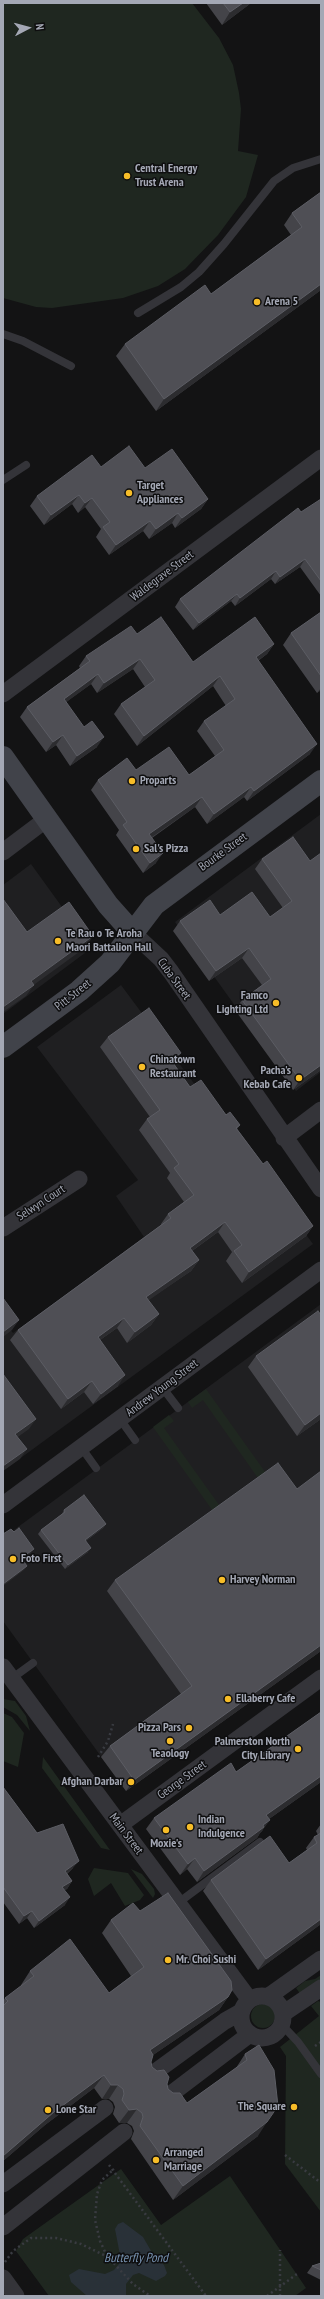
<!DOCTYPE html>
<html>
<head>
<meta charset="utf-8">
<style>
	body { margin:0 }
	#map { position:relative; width:324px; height:2299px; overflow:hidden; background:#131314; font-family:"PT Sans Narrow",sans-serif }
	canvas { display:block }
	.frame { position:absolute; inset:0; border:4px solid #a4a8b5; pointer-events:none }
	.north { position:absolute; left:8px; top:8px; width:40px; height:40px; -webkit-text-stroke:3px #0e0e0f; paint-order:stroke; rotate:84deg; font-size:11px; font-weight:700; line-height:16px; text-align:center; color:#a4a8b5 }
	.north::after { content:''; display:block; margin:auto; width:14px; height:18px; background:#a4a8b5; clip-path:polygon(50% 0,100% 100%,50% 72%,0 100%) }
</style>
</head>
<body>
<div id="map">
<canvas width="324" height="2299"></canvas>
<div class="frame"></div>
<div class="north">N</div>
</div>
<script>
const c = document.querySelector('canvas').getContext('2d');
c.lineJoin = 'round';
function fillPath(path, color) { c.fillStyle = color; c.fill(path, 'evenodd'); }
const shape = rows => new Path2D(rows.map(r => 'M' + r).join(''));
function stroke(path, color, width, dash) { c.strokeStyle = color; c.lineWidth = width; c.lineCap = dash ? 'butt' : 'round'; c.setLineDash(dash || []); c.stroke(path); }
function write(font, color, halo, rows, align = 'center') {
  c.font = font + ' "PT Sans Narrow",sans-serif'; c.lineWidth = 3; c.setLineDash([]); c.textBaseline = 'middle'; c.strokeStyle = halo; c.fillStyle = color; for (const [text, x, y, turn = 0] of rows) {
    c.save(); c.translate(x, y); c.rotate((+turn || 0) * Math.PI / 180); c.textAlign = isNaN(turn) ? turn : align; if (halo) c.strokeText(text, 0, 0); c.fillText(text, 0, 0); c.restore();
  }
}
fillPath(shape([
	[321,814,321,1072,296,1091,175,922],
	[31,864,88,943,85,953,3,1014,3,885],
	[121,985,313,1244,3,1471,3,1320,13,1333,144,1237,116,1196,138,1180,37,1047],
	[321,1304,321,1649,126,1791,3,1621,3,1538]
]), '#1f1f21');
fillPath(shape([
	[3,3,192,3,219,38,233,65,239,93,241,109,238,151,258,155,246,197,218,235,185,269,158,286,123,298,52,308,36,307,3,298],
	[206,1389,268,1476,260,1481,203,1400,192,1408,188,1402],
	[169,1415,174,1421,164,1428,222,1509,215,1514,153,1427],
	[3,1699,15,1701,26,1716,30,1731,17,1715,3,1707],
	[3,1713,12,1717,24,1733,18,1767,3,1761],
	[43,1757,110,1850,101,1848,42,1768],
	[94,1868,128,1873,144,1895,140,1900,125,1906,111,1883,94,1896,88,1879],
	[131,1869,142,1874,154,1889,155,1894,153,1898],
	[321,1975,321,1980,301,1995,296,1988,305,1981,315,1979],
	[318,2001,321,2002,321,2212,285,2164,286,2056,280,2047,319,2016,311,2006],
	'251 2016a12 12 0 1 1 24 0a12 12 0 1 1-24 0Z',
	[121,2169,161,2225,230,2176,306,2288,295,2296,49,2296,16,2251,23,2239]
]), '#1f2720');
fillPath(shape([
	[123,2222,143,2237,154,2256,164,2265,167,2273,165,2276,156,2281,139,2273,133,2275,126,2284,126,2296,87,2296,71,2282,69,2275,79,2269,105,2274,114,2270,119,2264,120,2255,115,2229,118,2224]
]), '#293138');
stroke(shape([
	[98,1757,108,1741,113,1724],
	[315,2046,321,2042],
	[285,2155,321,2183],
	[109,2165,206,2296],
	[107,2256,100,2241,95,2220,97,2194,102,2180,114,2169],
	[5,2262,13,2251,31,2238,56,2238,81,2244,108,2257,133,2284,150,2296],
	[267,2296,297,2274],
	[280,2296,280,2250]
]), '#393b41', 2.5, [2, 3]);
stroke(shape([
	[138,313,181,287,199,272,224,244,274,181,293,168,321,159],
	[3,334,23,341,71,366],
	[3,480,26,465],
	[162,1387,178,1408],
	[120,1419,135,1440],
	[81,1447,96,1468],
	[11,1679,33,1663],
	[178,1903,260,1842],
	[282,2025,298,2042,321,2074]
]), '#343439', 8);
stroke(shape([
	[3,694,321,458],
	[3,852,48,818],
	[132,932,161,959,171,972,321,1189],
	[284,1138,321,1110],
	[3,1228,79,1179],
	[3,1505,321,1270],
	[3,1667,249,1999],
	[120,1825,321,1678],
	'241 2017a21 21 0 1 1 42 0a21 21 0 1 1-42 0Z',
	[269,1996,321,1959],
	[284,2013,321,1988],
	[151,2075,225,2021,241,2012],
	[167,2097,250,2034],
	[3,2184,105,2108],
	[3,2227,124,2132],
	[3,2278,16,2296]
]), '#343439', 17);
stroke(shape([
	[3,757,108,905,132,932],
	[3,1047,79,991,110,963,154,905,321,781]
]), '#41434a', 22);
fillPath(shape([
	[206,3,251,3,222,25],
	[321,192,321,290,156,411,116,356,125,344,211,294,291,235,284,225,292,213],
	[101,467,145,468,208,499,201,509,175,528,172,523,149,539,143,531,109,555,96,537,101,529,85,507,78,513,72,504,44,525,30,506,37,496],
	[321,499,321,596,300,567,275,584,271,579,235,606,231,601,193,630,175,607,180,599],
	[321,612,321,690,317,693,283,645,291,633],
	[137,634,193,662,274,644,267,654,258,661,310,754,247,801,244,797,207,824,195,807,152,838,156,863,143,873,116,835,119,830,91,790,98,780,136,770,189,775,215,756,197,731,204,721,226,706,213,686,137,746,114,714,121,704,145,687,133,669,97,693,91,684,66,702,97,747,70,766,56,745,46,752,20,717,27,707,80,668,79,666,86,656],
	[293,837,321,1070,293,1090,235,1010,242,1000,262,985,242,958,209,981,173,931,180,921,220,915,270,917,283,908,255,869,262,859],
	[108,1037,174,1064,190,1087,240,1125,237,1129,263,1164,313,1226,306,1236,242,1283,226,1261,232,1252,218,1232,192,1251,199,1260,191,1271,148,1300,159,1314,151,1325,127,1343,117,1328,100,1340,118,1386,93,1404,84,1392,61,1409,10,1340,18,1330,161,1225,161,1224,168,1214,184,1202,167,1178,170,1173,139,1130,147,1119,150,1117,100,1047],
	[256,1356,321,1419,297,1436,248,1367],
	[64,1510,106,1524,103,1528,86,1541,88,1552,65,1569,38,1534,41,1530,62,1514],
	[115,1580,321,1651,126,1791,101,1757,110,1746,181,1694,107,1591],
	[321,1712,321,1782,269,1819,262,1831,260,1833,257,1838,197,1882,187,1869,180,1875,146,1829,154,1818,236,1772],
	[3,1787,37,1833,73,1868,67,1874,72,1881,67,1889,64,1890,65,1905,34,1928,27,1918,19,1924,3,1902],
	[321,1824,321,1924,258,1970,203,1891,211,1880,289,1863,307,1850,306,1848,314,1837,318,1835,316,1831],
	[140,1911,228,1997,219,2010,153,2055,151,2062,152,2067,167,2084,168,2089,187,2103,236,2068,245,2054,259,2045,258,2136,173,2200,131,2139,134,2131,132,2126,127,2123,119,2123,113,2114,115,2107,113,2102,109,2099,102,2099,94,2088,45,2125,3,2161,3,2001,5,1998,21,1986,21,1985,30,1971,109,1993,131,1976,102,1933,111,1920],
	[321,2263,321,2280,307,2273,312,2266]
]), '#444449');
fillPath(shape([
	[243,3,251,3,222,25,230,12],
	[321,284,321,290,156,411,164,399],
	[79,495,72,504,44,525,51,515],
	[92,498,85,507,78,513,85,503],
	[208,499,201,509,175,528,182,518],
	[178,513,172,523,149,539,156,529],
	[150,521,143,531,109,555,116,545],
	[305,559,300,567,275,584,280,577],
	[276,571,271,579,235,606,240,598],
	[237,594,231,601,193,630,199,623],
	[274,644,267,654,249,667,256,657],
	[140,659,133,669,97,693,104,683],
	[98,674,91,684,57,709,64,699],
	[220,676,213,686,137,746,144,736],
	[321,688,321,690,317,693],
	[63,735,56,745,46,752,53,742],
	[104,737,97,747,70,766,77,756],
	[317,744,310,754,247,801,254,791],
	[251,787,244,797,207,824,214,814],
	[202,797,195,807,142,844,149,834],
	[163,853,156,863,143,873,150,863],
	[93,936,86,947,24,992,31,981],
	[249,948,242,958,209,981,216,971],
	[34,985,26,996,3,1012,3,1007],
	[181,1053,174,1064,171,1060],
	[321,1065,321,1070,293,1090,300,1080],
	[225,1222,218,1232,182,1258,190,1248],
	[313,1226,306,1236,242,1283,249,1272],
	[199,1260,191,1271,139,1307,146,1297],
	[159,1314,151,1325,127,1343,135,1332],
	[124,1318,117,1328,90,1347,98,1337],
	[19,1320,12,1330,3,1337,3,1332],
	[125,1375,118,1386,93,1404,101,1394],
	[92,1381,84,1392,61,1409,68,1399],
	[321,1413,321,1419,297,1436,305,1425],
	[36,1419,29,1429,8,1444,15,1434],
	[27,1449,20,1459,3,1471,3,1466],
	[106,1524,103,1528,82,1544,85,1540],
	[91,1548,88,1552,65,1569,68,1565],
	[34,1549,31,1553,19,1562,21,1558],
	[27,1566,24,1570,3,1586,3,1584],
	[321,1645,321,1651,126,1791,134,1780],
	[321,1776,321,1782,259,1826,266,1815],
	[270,1820,262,1831,260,1833,257,1838,197,1882,204,1871],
	[195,1858,187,1869,180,1875,188,1864],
	[79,1861,73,1868,60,1879,65,1871],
	[72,1881,67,1889,57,1895,62,1887],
	[70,1897,65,1905,34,1928,39,1921],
	[32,1911,27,1918,19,1924,24,1916],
	[321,1919,321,1924,258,1970,266,1959],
	[228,1997,219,2010,140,2064,150,2050],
	[104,2075,94,2088,45,2125,3,2161,3,2156,54,2112],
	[111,2085,118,2085,109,2099,102,2099],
	[137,2109,127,2123,119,2123,129,2110],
	[267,2122,258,2136,173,2200,183,2186]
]), '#2c2c2f');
const building = shape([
	[223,3,243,3,230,12,223,3],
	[321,192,321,284,164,399,125,344,205,285,211,294,302,227,292,213,321,192],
	[129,446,145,468,172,449,208,499,182,518,178,513,156,529,150,521,116,545,103,527,110,522,92,498,85,503,79,495,51,515,37,496,92,455,101,467,129,446],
	[321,499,321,581,305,559,280,577,276,571,240,598,237,594,199,623,180,599,298,508,301,512,321,499],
	[321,612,321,676,291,633,321,612],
	[161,617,193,662,255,617,274,644,256,657,317,744,254,791,251,787,214,814,202,797,149,834,163,853,150,863,123,825,127,822,98,780,127,758,136,770,169,747,189,775,224,750,204,721,235,699,220,676,144,736,121,704,155,680,140,659,104,683,98,674,64,699,84,727,92,721,104,737,77,756,63,735,53,742,27,707,90,661,86,656,131,626,137,634,161,617],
	[293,837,310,861,321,853,321,1065,300,1080,242,1000,271,979,249,948,216,971,180,921,210,900,220,915,252,892,270,917,292,901,262,859,293,837],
	[3,899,27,932,69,902,93,936,31,981,34,985,3,1007,3,899],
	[149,1008,181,1053,171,1060,190,1087,201,1080,226,1115,230,1112,240,1125,236,1128,263,1164,267,1161,313,1226,249,1272,234,1251,242,1245,225,1222,190,1248,199,1260,146,1297,159,1314,135,1332,124,1318,98,1337,125,1375,101,1394,92,1381,68,1399,18,1330,171,1218,168,1214,194,1195,174,1168,179,1164,147,1119,160,1110,108,1037,149,1008],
	[3,1298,19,1320,3,1332,3,1298],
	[318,1311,321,1315,321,1413,305,1425,256,1356,318,1311],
	[3,1374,36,1419,15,1434,27,1449,3,1466,3,1374],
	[278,1463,297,1489,321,1471,321,1645,134,1780,110,1746,192,1686,115,1580,278,1463],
	[84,1495,106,1524,85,1540,91,1548,68,1565,41,1530,65,1512,64,1510,84,1495],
	[19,1528,34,1549,21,1558,27,1566,3,1584,3,1534,11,1529,14,1532,19,1528],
	[321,1712,321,1776,266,1815,270,1820,263,1825,264,1827,204,1871,195,1858,188,1864,154,1818,231,1763,236,1772,321,1712],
	[3,1787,37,1833,63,1824,79,1861,65,1871,72,1881,62,1887,70,1897,39,1921,32,1911,24,1916,3,1887,3,1787],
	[321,1833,321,1919,266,1959,211,1880,270,1836,289,1863,317,1843,314,1837,321,1833],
	[168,1893,231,1981,232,1990,228,1997,150,2050,153,2055,151,2062,152,2067,157,2071,164,2070,169,2077,167,2084,168,2089,173,2093,180,2093,187,2103,247,2060,245,2054,259,2045,274,2070,278,2106,267,2122,183,2186,140,2126,143,2117,142,2113,137,2109,129,2110,122,2100,124,2094,123,2089,118,2085,111,2085,104,2075,54,2112,3,2156,3,2041,4,2040,3,2039,3,2006,8,2001,5,1998,34,1976,30,1971,70,1939,109,1993,144,1967,111,1920,133,1903,140,1911,168,1893],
	[321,2263,321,2270,312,2266,321,2263]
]);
fillPath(building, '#4f4f55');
stroke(building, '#5c5d64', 1);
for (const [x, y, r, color] of [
	[127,176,4,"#f7bd28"],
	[257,302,4,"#f7bd28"],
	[129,493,4,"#f7bd28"],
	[132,781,4,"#f7bd28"],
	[136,849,4,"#f7bd28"],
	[58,941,4,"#f7bd28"],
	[276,1003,4,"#f7bd28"],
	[142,1067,4,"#f7bd28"],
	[299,1078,4,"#f7bd28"],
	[13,1559,4,"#f7bd28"],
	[222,1580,4,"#f7bd28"],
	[228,1699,4,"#f7bd28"],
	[189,1728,4,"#f7bd28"],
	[170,1741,4,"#f7bd28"],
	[298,1749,4,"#f7bd28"],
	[131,1782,4,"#f7bd28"],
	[190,1827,4,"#f7bd28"],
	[166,1830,4,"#f7bd28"],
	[168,1960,4,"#f7bd28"],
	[294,2107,4,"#f7bd28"],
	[48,2110,4,"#f7bd28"],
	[156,2160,4,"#f7bd28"]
]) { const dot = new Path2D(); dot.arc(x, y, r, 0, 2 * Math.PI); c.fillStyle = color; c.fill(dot); stroke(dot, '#0e0e0f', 1.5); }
write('bold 12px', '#a4a8b5', '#0e0e0f', [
	["Central Energy",135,169],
	["Trust Arena",135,183],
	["Arena 5",265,302],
	["Target",137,486],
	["Appliances",137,500],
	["Proparts",140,781],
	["Sal's Pizza",144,849],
	["Te Rau o Te Aroha",66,934],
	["Maori Battalion Hall",66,948],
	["Famco",268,996,"right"],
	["Lighting Ltd",268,1010,"right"],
	["Chinatown",150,1060],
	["Restaurant",150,1074],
	["Pacha's",291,1071,"right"],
	["Kebab Cafe",291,1085,"right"],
	["Foto First",21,1559],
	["Harvey Norman",230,1580],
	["Ellaberry Cafe",236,1699],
	["Pizza Pars",181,1728,"right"],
	["Palmerston North",290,1742,"right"],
	["City Library",290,1756,"right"],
	["Teaology",170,1754,"center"],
	["Afghan Darbar",123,1782,"right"],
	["Indian",198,1820],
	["Indulgence",198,1834],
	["Moxie's",166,1844,"center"],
	["Mr. Choi Sushi",176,1960],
	["The Square",286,2107,"right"],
	["Lone Star",56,2110],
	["Arranged",164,2153],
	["Marriage",164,2167]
], 'left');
write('12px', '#a4a8b5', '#0e0e0f', [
	["Waldegrave Street",162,576,-37],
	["Bourke Street",223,852,-36],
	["Cuba Street",174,979,54],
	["Pitt Street",73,995,-38],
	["Selwyn Court",41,1203,-33],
	["Andrew Young Street",162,1388,-37],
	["George Street",182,1780,-36],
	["Main Street",126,1834,53]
]);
write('italic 13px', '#7994b2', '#0e0e0f', [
	["Butterfly Pond",136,2258]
]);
</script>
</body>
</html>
